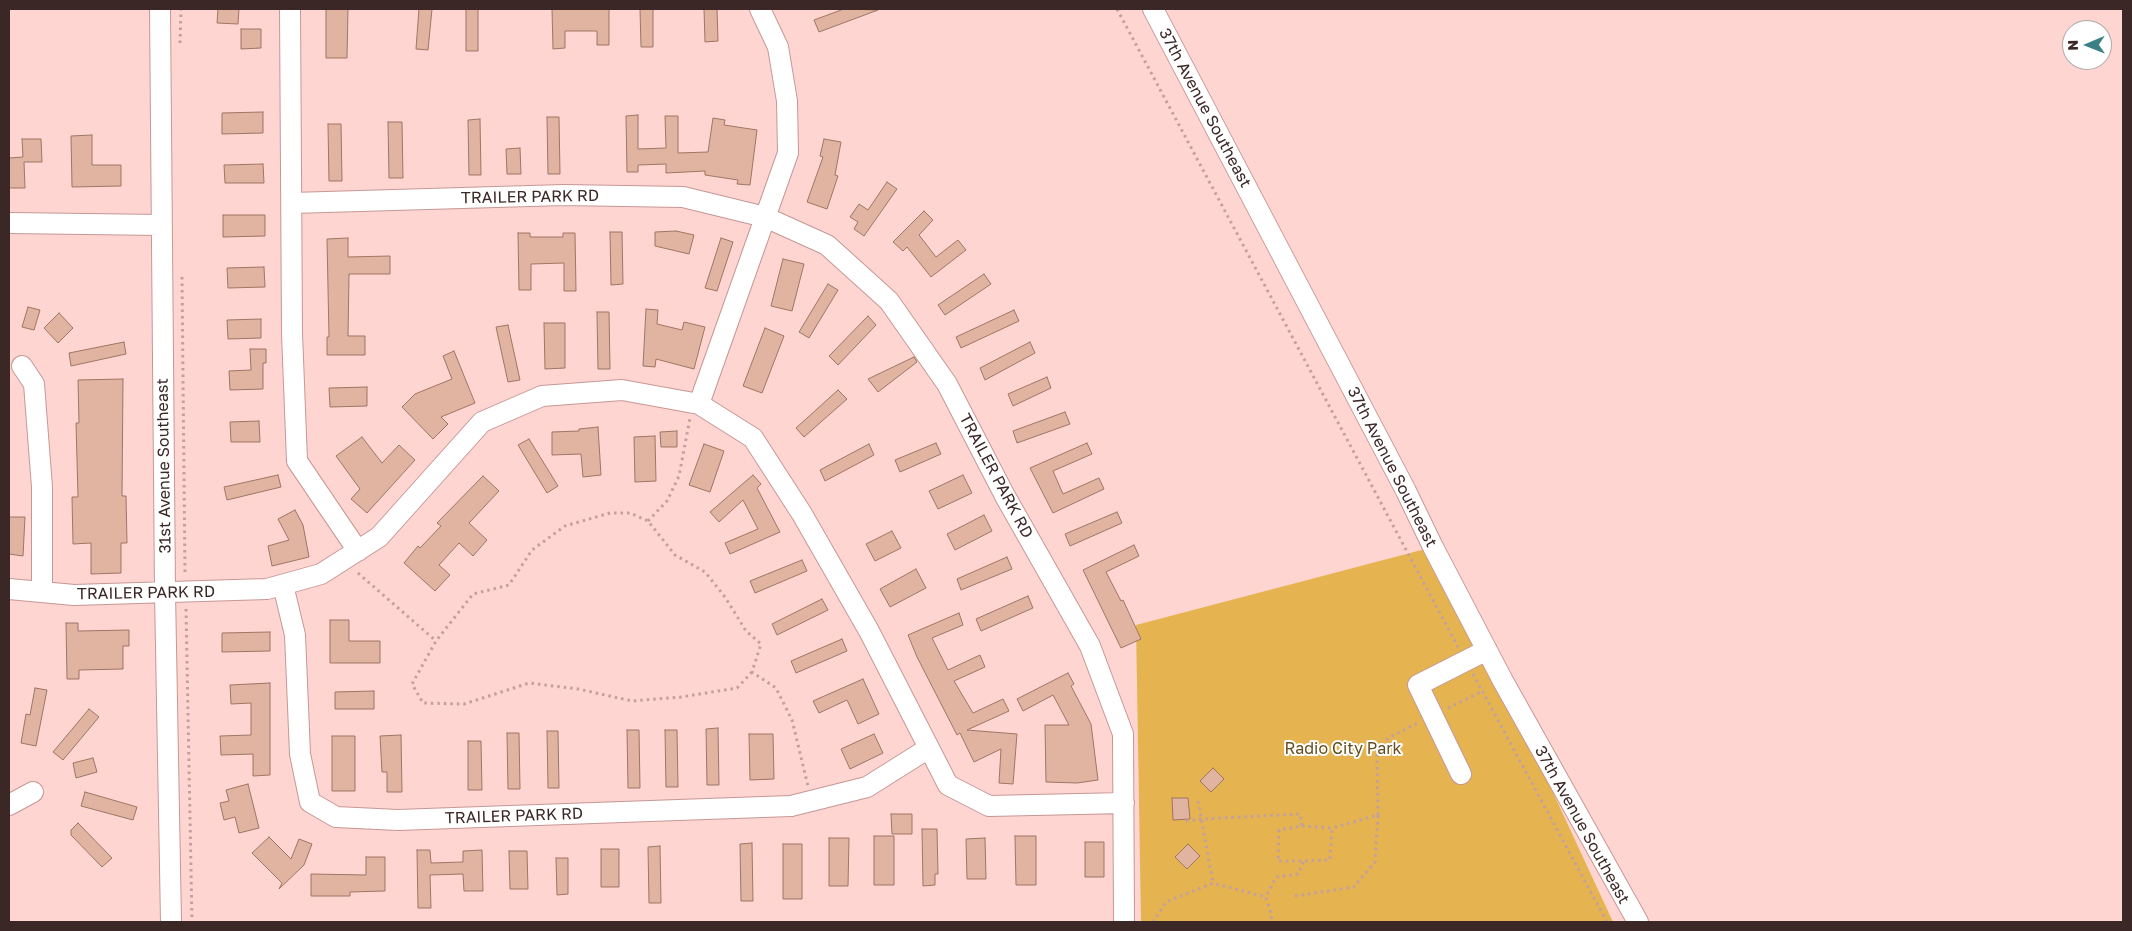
<!DOCTYPE html>
<html>
<head>
<meta charset="utf-8">
<style>
	body { margin:0 }
	#map { position:relative; width:2132px; height:931px; overflow:hidden; background:#ffd5d2; font-family:"Golos Text",sans-serif }
	canvas { display:block }
	.frame { position:absolute; inset:0; border:10px solid #3a2726; pointer-events:none }
	.north { position:absolute; left:2062px; top:20px; width:50px; height:50px; box-sizing:border-box; background:#fff; border:1px solid #b0a9a8; border-radius:50%; rotate:269deg; font-size:14px; font-weight:700; line-height:20px; text-align:center; color:#3a2726 }
	.north::after { content:''; display:block; margin:auto; width:18px; height:22px; background:#398187; clip-path:polygon(50% 0,100% 100%,50% 72%,0 100%) }
</style>
</head>
<body>
<div id="map">
<canvas width="2132" height="931"></canvas>
<div class="frame"></div>
<div class="north">N</div>
</div>
<script>
const c = document.querySelector('canvas').getContext('2d');
c.lineJoin = 'round';
function fillPath(path, color) { c.fillStyle = color; c.fill(path, 'evenodd'); }
const shape = rows => new Path2D(rows.map(r => 'M' + r).join(''));
function stroke(path, color, width, dash) { c.strokeStyle = color; c.lineWidth = width; c.lineCap = dash ? 'butt' : 'round'; c.setLineDash(dash || []); c.stroke(path); }
function write(font, color, halo, rows, align = 'center') {
  c.font = font + ' "Golos Text",sans-serif'; c.lineWidth = 4; c.setLineDash([]); c.textBaseline = 'middle'; c.strokeStyle = halo; c.fillStyle = color; for (const [text, x, y, turn = 0] of rows) {
    c.save(); c.translate(x, y); c.rotate((+turn || 0) * Math.PI / 180); c.textAlign = isNaN(turn) ? turn : align; if (halo) c.strokeText(text, 0, 0); c.fillText(text, 0, 0); c.restore();
  }
}
fillPath(shape([
	[1433,547,1487,650,1613,922,1141,922,1136,625]
]), '#e5b451');
const building = shape([
	[218,9,239,9,238,24,217,23,218,9],
	[326,9,348,9,347,58,326,58,326,9],
	[419,9,432,9,428,50,416,49,419,9],
	[466,9,478,9,478,51,466,51,466,9],
	[552,9,609,9,609,45,597,45,597,31,565,31,565,48,553,49,552,9],
	[640,9,653,9,653,47,641,47,640,9],
	[704,9,717,9,718,41,705,42,704,9],
	[844,9,878,10,819,32,814,20,844,9],
	[241,29,261,29,261,48,241,49,241,29],
	[263,112,263,133,222,134,222,113,263,112],
	[638,115,638,149,666,148,665,116,678,116,678,153,708,152,713,118,725,120,724,125,757,130,750,185,737,184,738,180,705,175,705,171,666,173,666,164,638,165,638,172,627,172,626,116,638,115],
	[547,117,559,117,560,174,548,174,547,117],
	[480,119,481,175,469,175,468,120,480,119],
	[388,122,402,122,403,178,389,178,388,122],
	[328,124,341,124,342,181,329,181,328,124],
	[92,135,92,165,121,165,121,186,72,187,71,136,92,135],
	[22,139,41,139,42,162,24,162,25,188,9,188,9,158,23,157,22,139],
	[824,139,841,142,835,175,838,176,827,209,807,202,823,157,820,156,824,139],
	[520,148,521,174,507,174,506,149,520,148],
	[263,164,264,183,225,183,224,165,263,164],
	[887,182,897,189,864,236,854,229,858,222,850,217,859,204,868,210,887,182],
	[924,211,933,220,919,235,936,257,958,240,966,250,931,277,907,247,903,251,893,242,924,211],
	[223,215,265,215,265,236,223,237,223,215],
	[676,231,694,235,689,254,655,246,655,232,676,231],
	[610,232,622,232,623,284,611,285,610,232],
	[518,233,530,233,530,237,563,237,563,233,575,233,576,291,564,291,564,263,531,264,531,290,519,290,518,233],
	[348,238,348,257,390,256,390,274,349,274,348,336,365,336,365,355,327,355,327,337,329,337,327,239,348,238],
	[721,238,733,242,717,291,705,288,721,238],
	[783,259,804,264,792,311,771,306,783,259],
	[264,267,265,287,228,288,227,268,264,267],
	[984,274,991,284,945,315,938,305,984,274],
	[828,284,838,290,809,338,799,332,828,284],
	[28,307,40,310,34,330,22,327,28,307],
	[646,309,658,310,657,324,682,330,684,322,705,327,694,369,656,359,655,367,643,366,646,309],
	[1014,310,1019,321,961,348,956,337,1014,310],
	[597,312,609,312,610,369,598,369,597,312],
	[59,313,73,328,58,343,44,328,59,313],
	[868,316,876,325,838,365,829,356,868,316],
	[261,319,261,338,228,339,227,320,261,319],
	[544,323,565,323,565,368,545,369,544,323],
	[508,325,520,380,508,382,496,327,508,325],
	[765,328,784,336,762,393,743,386,765,328],
	[124,342,126,354,71,366,69,353,124,342],
	[1030,342,1035,353,985,380,980,368,1030,342],
	[250,349,266,349,266,363,263,363,263,389,230,390,229,371,251,370,250,349],
	[454,351,475,403,441,417,448,424,433,439,402,407,415,394,452,379,443,356,454,351],
	[914,357,917,362,878,392,868,379,914,357],
	[1047,377,1051,388,1013,406,1008,394,1047,377],
	[123,379,122,496,126,496,127,543,121,543,121,573,91,574,91,543,73,544,72,497,78,497,76,423,79,423,78,380,123,379],
	[367,387,367,406,330,407,329,388,367,387],
	[838,390,847,399,804,437,796,428,838,390],
	[1065,412,1070,424,1017,443,1013,431,1065,412],
	[259,421,260,442,231,442,230,422,259,421],
	[598,427,601,475,583,477,581,454,552,455,552,432,579,431,579,429,598,427],
	[677,431,677,447,661,447,660,432,677,431],
	[655,436,656,481,635,482,634,437,655,436],
	[362,437,382,463,399,445,415,460,367,513,351,499,360,489,336,456,362,437],
	[529,439,558,486,547,493,518,445,529,439],
	[936,443,941,454,900,472,895,460,936,443],
	[1087,443,1092,454,1053,471,1063,494,1099,478,1104,489,1053,513,1030,468,1087,443],
	[704,444,724,451,710,492,689,485,704,444],
	[869,444,874,455,825,481,820,470,869,444],
	[278,475,281,487,227,500,224,487,278,475],
	[753,475,761,484,757,488,780,532,730,554,725,543,758,529,743,500,719,522,710,512,753,475],
	[963,475,972,493,938,509,929,491,963,475],
	[483,476,499,491,469,523,487,540,473,556,459,543,439,565,450,575,435,591,404,563,418,546,420,548,441,526,437,523,483,476],
	[295,510,303,525,309,557,272,566,268,546,289,540,278,519,295,510],
	[1117,512,1122,523,1070,546,1065,534,1117,512],
	[984,515,992,531,955,550,947,534,984,515],
	[9,517,25,517,23,556,9,554,9,517],
	[892,531,901,548,875,561,866,544,892,531],
	[1134,545,1139,556,1106,572,1121,601,1123,600,1141,639,1121,648,1083,570,1134,545],
	[1007,557,1012,569,961,590,957,579,1007,557],
	[802,560,807,571,755,593,750,581,802,560],
	[916,569,926,588,890,607,880,589,916,569],
	[1028,596,1033,608,981,631,976,619,1028,596],
	[822,599,828,610,777,635,772,624,822,599],
	[959,613,963,625,932,638,948,670,980,655,985,667,954,681,973,713,1003,699,1009,711,967,730,1017,734,1013,784,999,783,1001,749,974,762,960,733,957,735,917,657,908,635,959,613],
	[330,620,349,620,349,641,380,641,380,663,330,663,330,620],
	[66,623,78,623,78,631,129,630,129,646,123,646,123,669,79,670,79,679,67,679,66,623],
	[270,632,270,651,222,652,222,633,270,632],
	[842,639,847,651,796,673,791,661,842,639],
	[1068,673,1074,684,1071,686,1091,724,1098,780,1077,783,1046,782,1045,725,1069,725,1053,695,1023,711,1017,699,1068,673],
	[863,679,879,714,858,724,847,700,819,713,813,701,863,679],
	[270,683,270,775,253,776,253,754,221,755,220,736,251,735,251,703,231,704,230,685,270,683],
	[35,688,47,690,36,746,21,743,26,714,30,715,35,688],
	[374,691,374,709,335,709,335,692,374,691],
	[89,709,99,717,63,760,53,752,89,709],
	[718,728,719,785,707,785,706,729,718,728],
	[627,730,639,730,640,788,628,788,627,730],
	[665,730,677,730,678,787,666,787,665,730],
	[547,731,558,731,559,788,548,788,547,731],
	[507,733,519,733,520,789,508,789,507,733],
	[749,734,773,734,774,779,750,780,749,734],
	[874,734,883,753,850,769,841,749,874,734],
	[401,735,402,792,387,792,387,772,382,772,380,736,401,735],
	[332,736,355,736,355,791,332,791,332,736],
	[468,741,481,741,482,790,468,790,468,741],
	[93,758,97,772,76,778,73,763,93,758],
	[1213,768,1224,779,1211,792,1200,781,1213,768],
	[248,784,259,828,239,833,235,817,224,820,220,803,229,801,226,790,248,784],
	[85,792,137,807,133,820,81,806,85,792],
	[1172,798,1188,798,1190,819,1173,820,1172,798],
	[891,814,912,814,912,834,892,834,891,814],
	[78,823,112,858,102,867,71,835,71,830,78,823],
	[922,829,937,829,938,874,935,874,935,885,923,886,922,829],
	[874,836,894,836,894,885,874,885,874,836],
	[1015,836,1036,836,1036,885,1016,885,1015,836],
	[269,837,291,859,299,839,312,844,304,865,279,889,282,883,252,853,269,837],
	[829,838,849,838,848,886,829,886,829,838],
	[985,838,986,879,967,879,966,839,985,838],
	[1085,842,1104,842,1104,877,1085,877,1085,842],
	[752,843,753,901,741,901,740,844,752,843],
	[783,844,802,844,802,899,783,899,783,844],
	[1188,844,1200,856,1187,869,1175,857,1188,844],
	[660,846,661,903,649,903,648,847,660,846],
	[601,849,619,849,619,887,601,887,601,849],
	[417,850,430,850,431,863,463,862,463,851,482,850,483,891,464,891,463,874,430,875,431,908,418,908,417,850],
	[509,851,527,851,528,889,510,889,509,851],
	[366,857,385,857,385,891,350,892,350,896,311,896,311,874,366,875,366,857],
	[556,858,568,858,568,894,557,895,556,858]
]);
fillPath(building, '#e1b3a1');
stroke(building, '#9f7564', 1);
const minor = shape([
	[160,9,165,592,171,922],
	[290,9,292,333,297,461,358,551],
	[1153,9,1406,491,1433,547,1503,681,1638,922],
	[292,203,564,195,683,197,765,217,827,245,889,301,947,384,1005,496,1090,646,1123,734,1124,922],
	[9,223,161,225],
	[22,366,34,384,42,487,42,592],
	[699,404,788,153,787,101,778,47,760,9],
	[283,585,295,635,300,754,310,802,336,817,398,820,791,806,867,787,929,748],
	[9,589,74,595,267,589,321,574,379,537,482,422,542,396,622,390,699,404,753,438,802,514,869,631,948,785,989,806,1124,803],
	[1461,774,1418,685,1487,650],
	[9,805,33,792]
]);
stroke(minor, '#c79794', 22);
stroke(shape([
	[1117,9,1458,647],
	[180,43,181,9],
	[182,277,185,575],
	[648,521,667,501,679,476,690,418],
	[358,573,436,641],
	[186,609,192,922],
	[752,672,737,688,681,697,632,701,578,689,529,683,464,704,423,703,412,684,436,641,473,594,509,585,532,550,565,526,610,513,630,513,648,521,675,555,705,572,725,597,746,631,761,644,752,672,776,688,792,720,808,786],
	[1473,674,1607,922],
	[1448,708,1483,691],
	[1198,801,1213,883],
	[1378,815,1377,753,1388,738,1418,723],
	[1186,821,1201,819,1300,814,1302,826,1279,830,1278,861,1304,861,1298,874,1276,877,1266,897],
	[1302,826,1332,828,1330,860,1304,861],
	[1295,896,1354,887,1375,862,1378,815,1332,828],
	[1153,922,1166,902,1213,883,1266,897,1273,922]
]), '#c3a09e', 3, [2.5, 4]);
stroke(minor, '#fff', 20);
write('16px', '#3a2726', '#fff', [
	["37th Avenue Southeast",1205,108,62],
	["TRAILER PARK RD",530,197,-1],
	["31st Avenue Southeast",164,466,-91],
	["37th Avenue Southeast",1392,467,63],
	["TRAILER PARK RD",996,476,62],
	["TRAILER PARK RD",146,593,-1],
	["TRAILER PARK RD",514,816,-2],
	["37th Avenue Southeast",1582,825,61]
]);
write('16px', '#644d1e', '#fff', [
	["Radio City Park",1343,749]
]);
</script>
</body>
</html>
